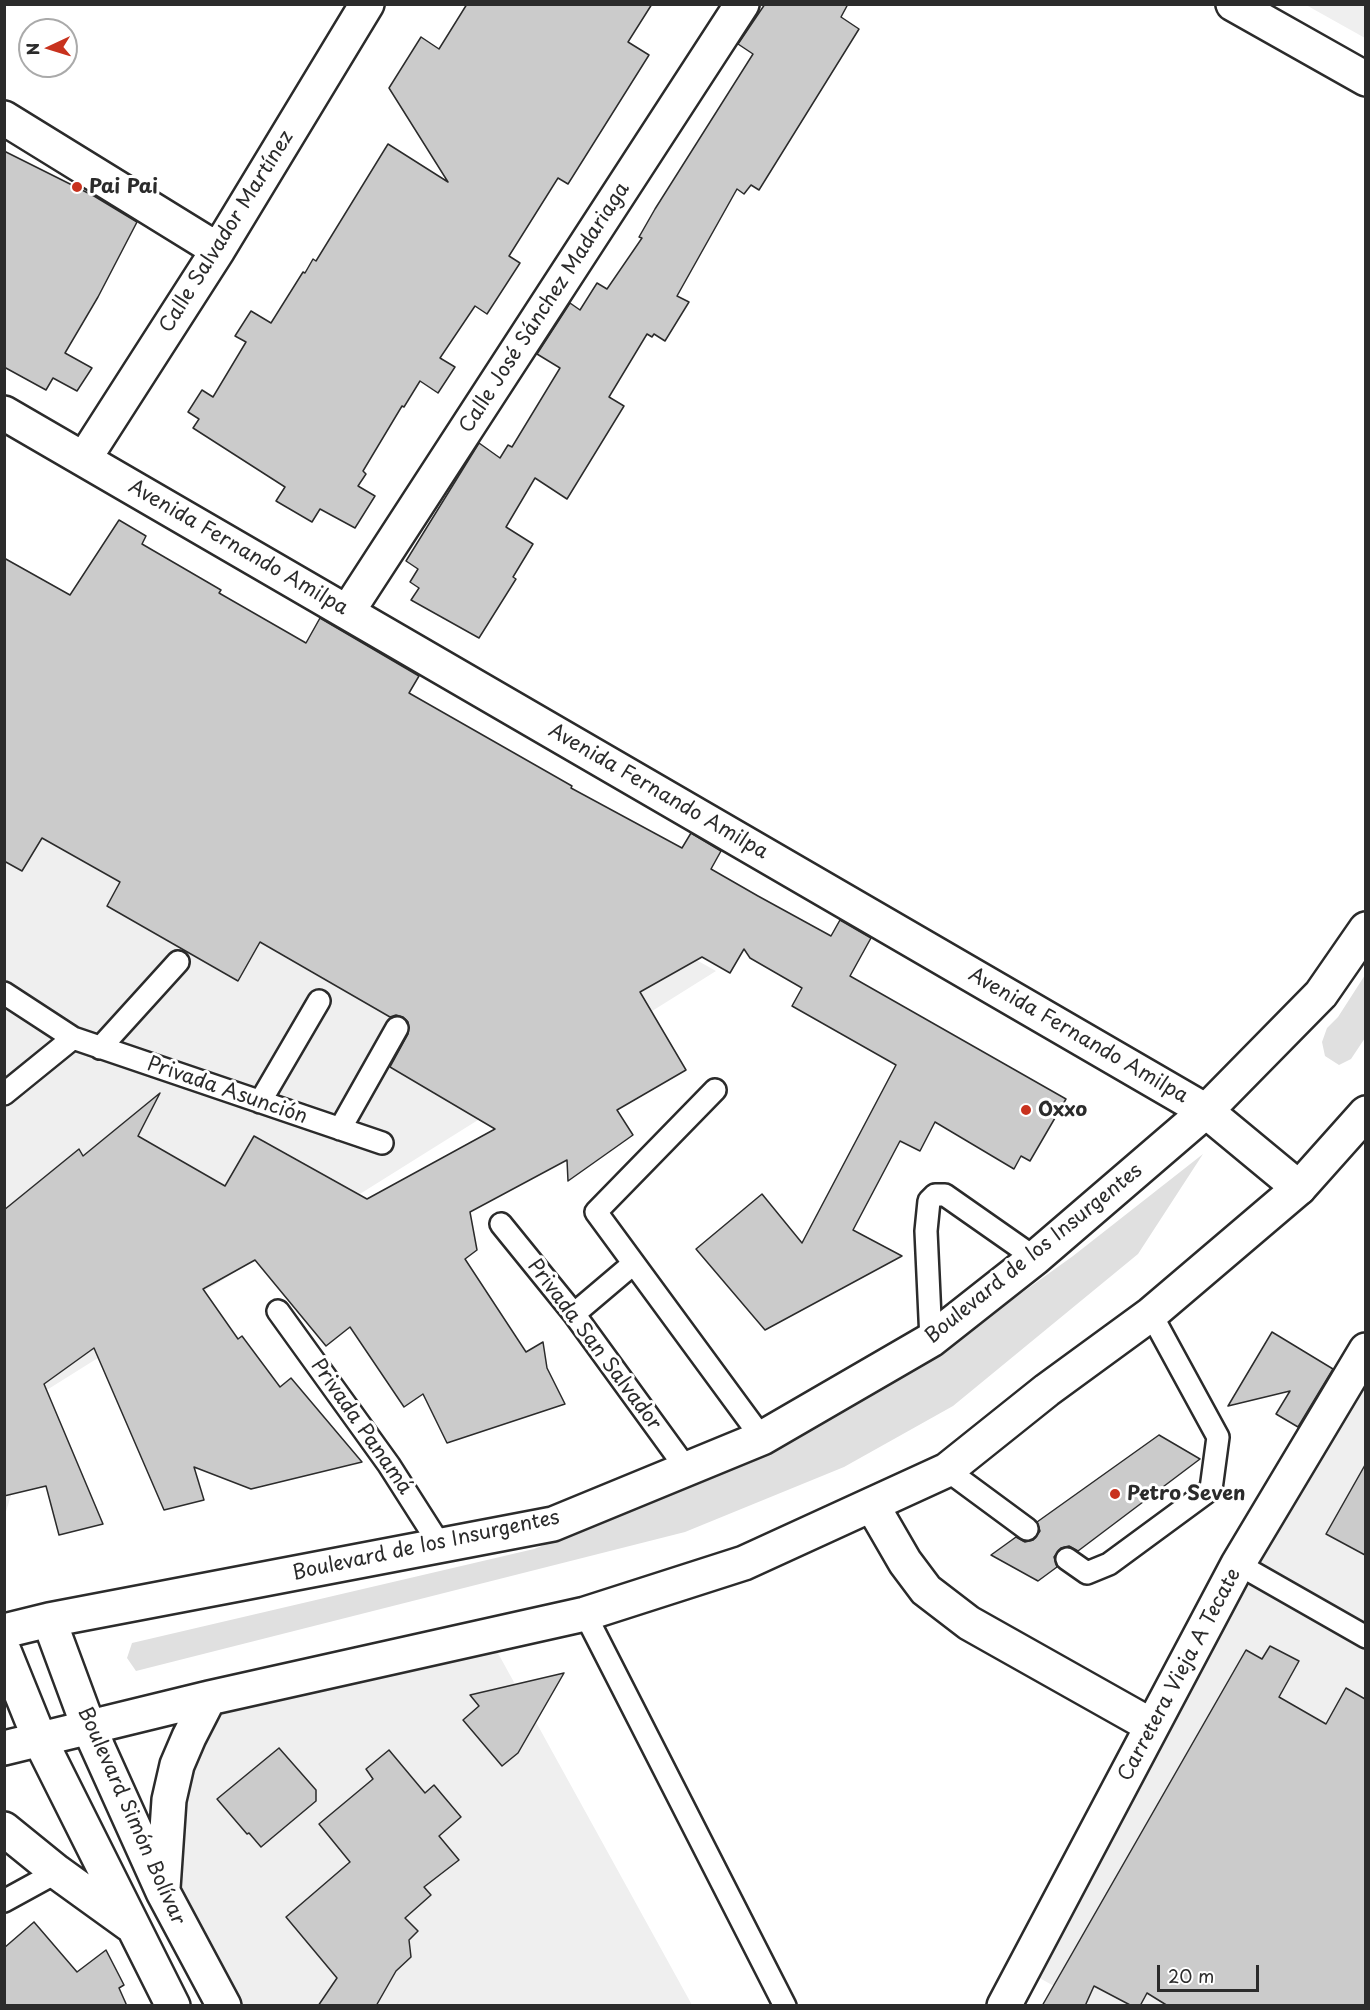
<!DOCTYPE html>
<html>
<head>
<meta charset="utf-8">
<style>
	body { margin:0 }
	#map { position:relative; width:1370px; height:2010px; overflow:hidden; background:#fff; font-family:"Playpen Sans",sans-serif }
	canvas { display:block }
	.frame { position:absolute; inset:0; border:6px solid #2b2b2b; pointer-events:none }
	.north { position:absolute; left:18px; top:18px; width:60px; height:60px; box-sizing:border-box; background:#fff; border:2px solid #aaa; border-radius:50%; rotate:266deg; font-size:16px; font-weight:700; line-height:24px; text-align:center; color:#2b2b2b }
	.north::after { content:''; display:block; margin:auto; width:21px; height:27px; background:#c8321e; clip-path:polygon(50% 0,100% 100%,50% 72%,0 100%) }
	.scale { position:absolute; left:1157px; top:1965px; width:102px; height:27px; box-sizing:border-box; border:3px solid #2b2b2b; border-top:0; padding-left:8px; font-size:18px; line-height:21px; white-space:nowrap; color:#2b2b2b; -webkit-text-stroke:4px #fff; paint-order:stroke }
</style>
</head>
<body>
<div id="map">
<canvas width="1370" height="2010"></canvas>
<div class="frame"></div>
<div class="north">N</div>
<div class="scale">20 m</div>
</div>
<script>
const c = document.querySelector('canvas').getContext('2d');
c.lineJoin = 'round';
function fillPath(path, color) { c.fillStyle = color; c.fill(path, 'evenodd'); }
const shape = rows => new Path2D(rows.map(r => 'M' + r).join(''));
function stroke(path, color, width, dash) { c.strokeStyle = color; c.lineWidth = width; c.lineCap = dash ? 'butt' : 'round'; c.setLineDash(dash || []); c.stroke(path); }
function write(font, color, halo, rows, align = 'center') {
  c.font = font + ' "Playpen Sans",sans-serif'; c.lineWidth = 6; c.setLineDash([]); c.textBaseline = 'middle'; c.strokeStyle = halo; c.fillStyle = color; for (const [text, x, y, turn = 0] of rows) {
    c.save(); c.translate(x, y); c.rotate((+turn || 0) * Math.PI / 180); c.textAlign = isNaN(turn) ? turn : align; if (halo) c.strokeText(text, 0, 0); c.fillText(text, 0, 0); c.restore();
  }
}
fillPath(shape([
	[1306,5,1365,5,1365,38],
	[5,573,716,971,42,1393,5,1515],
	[1365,1376,1365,2005,1088,2005,1018,1966],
	[494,1646,692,2005,241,2005,177,1885,177,1800,193,1737,231,1698]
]), '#efefef');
fillPath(shape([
	[1365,975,1365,1038,1351,1059,1339,1065,1325,1056,1322,1042,1327,1028,1338,1017],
	[1203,1154,1138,1254,953,1406,844,1467,685,1532,136,1671,127,1658,132,1643,534,1549,703,1482,973,1328,1073,1256]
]), '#e0e0e0');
const building = shape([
	[467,4,652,4,628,42,649,55,568,184,558,178,509,256,520,263,487,314,475,306,440,358,455,367,438,393,420,381,404,407,402,406,363,471,366,474,358,486,375,496,355,528,320,509,312,522,276,501,285,487,193,428,199,419,188,412,202,390,213,397,246,342,235,336,251,311,271,323,303,272,305,273,313,259,316,261,388,144,448,182,389,88,421,37,439,49,467,4],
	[765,4,848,4,841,17,859,29,759,190,751,185,744,194,737,189,677,296,689,302,665,341,654,334,652,337,647,334,609,397,624,406,567,499,535,478,506,527,533,544,513,577,516,579,479,638,411,600,419,588,410,582,418,569,406,561,479,443,500,458,508,445,512,447,560,368,537,354,570,303,580,310,597,283,607,289,642,238,639,237,655,209,753,54,738,44,765,4],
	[4,151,94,196,137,222,98,297,65,353,92,368,77,391,53,378,46,390,4,367,4,151],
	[119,520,146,536,142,544,221,590,219,593,306,643,320,618,419,676,409,693,572,786,571,788,682,848,691,833,721,851,711,869,758,896,831,936,840,920,871,938,850,976,1066,1099,1030,1161,1021,1156,1014,1169,935,1122,920,1151,900,1141,853,1230,902,1256,765,1330,696,1249,762,1194,802,1243,896,1065,792,1006,802,988,750,958,744,949,730,973,702,957,640,992,686,1070,617,1110,633,1135,568,1181,567,1160,470,1212,477,1250,465,1259,526,1352,543,1342,547,1368,565,1404,447,1443,423,1394,404,1407,350,1327,326,1346,255,1260,203,1289,238,1339,242,1336,280,1387,291,1378,362,1462,251,1489,194,1467,204,1500,164,1510,94,1348,44,1384,103,1524,59,1535,46,1486,4,1496,4,1210,79,1149,83,1156,160,1093,138,1136,225,1186,254,1136,367,1199,495,1129,390,1067,408,1034,408,1022,403,1017,396,1015,390,1017,260,942,238,981,107,906,120,882,42,838,22,871,4,861,4,558,70,595,119,520],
	[1272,1332,1333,1369,1298,1427,1276,1414,1290,1391,1228,1406,1272,1332],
	[1159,1435,1200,1459,1078,1551,1069,1546,1061,1548,1054,1557,1057,1567,1038,1581,991,1555,1016,1537,1025,1542,1033,1540,1040,1531,1037,1522,1159,1435],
	[1365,1465,1365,1555,1326,1534,1365,1465],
	[1270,1646,1299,1661,1279,1697,1326,1724,1346,1688,1365,1699,1365,2006,1168,2006,1147,1993,1140,2006,1132,2006,1094,1986,1085,2006,1042,2006,1246,1650,1262,1659,1270,1646],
	[564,1673,518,1753,502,1766,463,1720,479,1706,470,1695,564,1673],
	[279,1748,316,1790,316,1801,261,1847,249,1833,247,1834,217,1799,279,1748],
	[389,1750,425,1793,434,1785,461,1817,439,1836,459,1860,424,1887,431,1895,405,1918,418,1931,409,1940,411,1957,396,1971,376,2006,318,2006,337,1978,286,1917,350,1862,319,1824,373,1779,366,1769,389,1750],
	[34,1922,77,1972,106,1950,124,1985,119,1988,127,2006,4,2006,4,1948,34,1922]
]);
fillPath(building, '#cbcbcb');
stroke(building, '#2b2b2b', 1.5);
const service = shape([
	[4,993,73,1038,382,1143],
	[100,1048,178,962],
	[715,1090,596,1212,762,1438],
	[4,1094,73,1038],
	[260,1102,319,1001],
	[340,1129,397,1028],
	[501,1224,574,1314,686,1468],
	[278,1311,389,1465,440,1545],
	[574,1314,633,1264],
	[931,1340,926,1231,929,1201,935,1195,945,1195,1035,1258],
	[947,1470,1027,1529],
	[1067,1559,1087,1573,1109,1564,1211,1489,1218,1437,1151,1314],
	[1238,1564,1366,1637],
	[585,1614,785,2006],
	[4,1901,57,1872]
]);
const minor = shape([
	[1233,4,1366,79],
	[4,118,218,250],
	[4,413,1206,1111,1299,1188],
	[84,459,218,250,367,4],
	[348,611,742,4],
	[872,1505,905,1562,926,1590,969,1623,1152,1726],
	[1004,2006,1238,1564,1366,1350]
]);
const primary = shape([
	[49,1620,89,1728,163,1892,224,2006],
	[4,1631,49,1620,553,1524,762,1438,931,1340,1035,1258,1206,1111,1321,994,1366,929],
	[4,1651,40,1740,173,2006],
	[4,1748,209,1698,585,1614,744,1563,947,1470,1047,1390,1151,1314,1299,1188,1366,1113],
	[4,1829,57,1872,129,1924],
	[163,1888,169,1800,177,1765,189,1737,209,1698]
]);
stroke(service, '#2b2b2b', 26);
stroke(minor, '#2b2b2b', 38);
stroke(primary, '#2b2b2b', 38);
stroke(service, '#fff', 21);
stroke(minor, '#fff', 33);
stroke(primary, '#fff', 33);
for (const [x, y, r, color] of [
	[77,187,6,"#c8321e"],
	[1026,1110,6,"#c8321e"],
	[1115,1494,6,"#c8321e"]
]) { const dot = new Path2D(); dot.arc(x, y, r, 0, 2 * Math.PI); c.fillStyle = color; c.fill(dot); stroke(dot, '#fff', 2); }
write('bold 20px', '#2b2b2b', '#fff', [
	["Pai Pai",89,187],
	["Oxxo",1038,1110],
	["Petro Seven",1127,1494]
], 'left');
write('20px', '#2b2b2b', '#fff', [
	["Calle Salvador Martínez",227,232,-58],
	["Calle José Sánchez Madariaga",545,308,-57],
	["Avenida Fernando Amilpa",238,548,30],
	["Avenida Fernando Amilpa",658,792,30],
	["Avenida Fernando Amilpa",1078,1036,30],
	["Privada Asunción",227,1091,19],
	["Boulevard de los Insurgentes",1034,1254,-39],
	["Privada San Salvador",594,1345,53],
	["Privada Panamá",361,1427,55],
	["Boulevard de los Insurgentes",426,1546,-12],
	["Carretera Vieja A Tecate",1180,1675,-62],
	["Boulevard Simón Bolívar",131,1816,66]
]);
</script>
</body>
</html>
